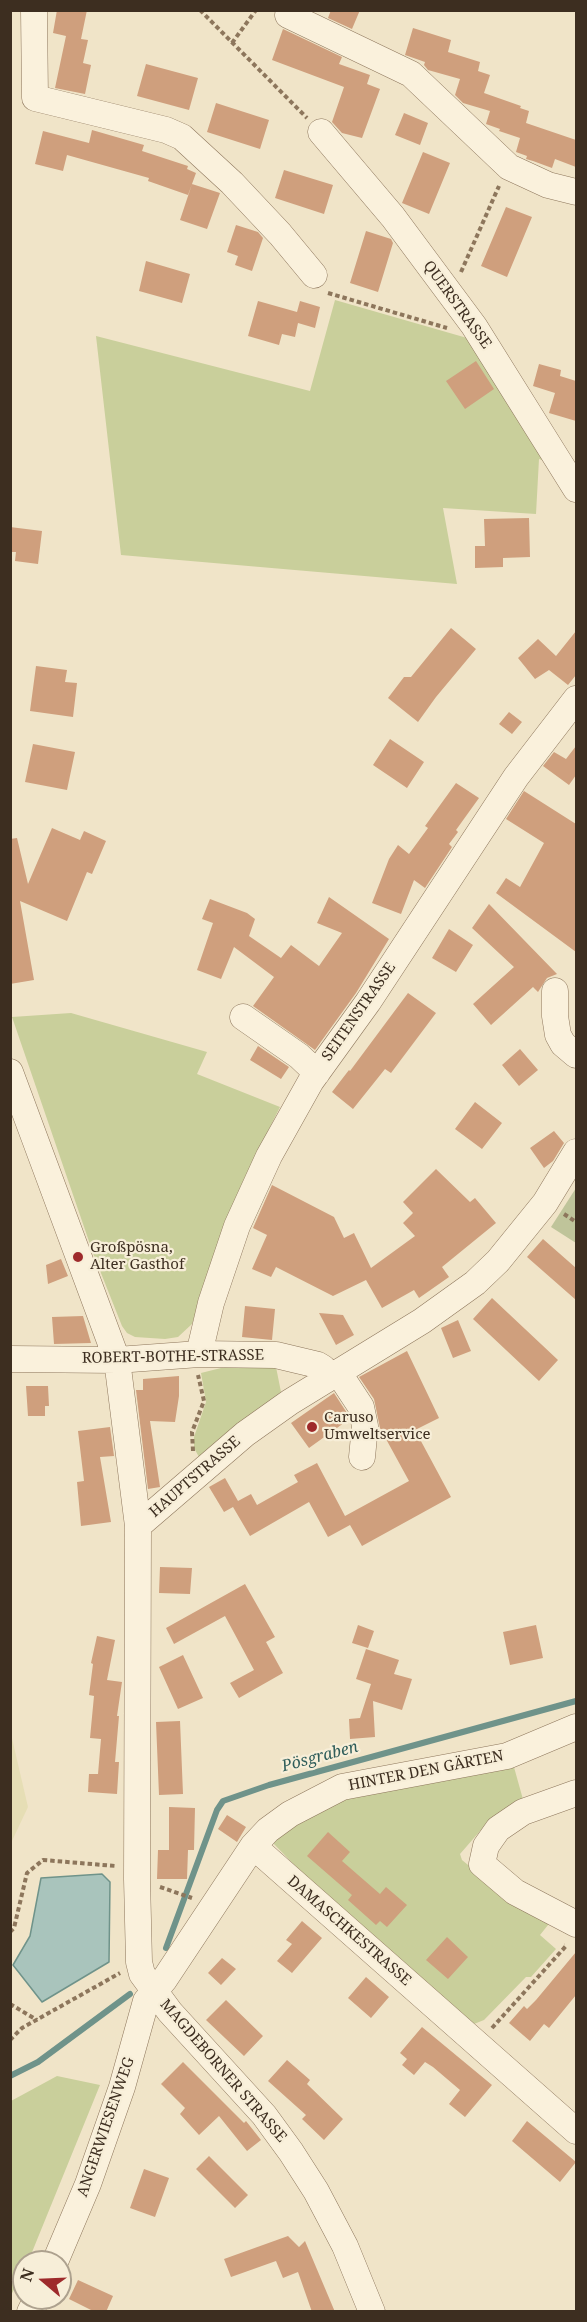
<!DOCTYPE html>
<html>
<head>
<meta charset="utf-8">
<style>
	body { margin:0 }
	#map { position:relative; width:587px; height:2322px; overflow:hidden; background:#f0e4c8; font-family:"Noto Serif",serif }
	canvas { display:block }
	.frame { position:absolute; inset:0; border:12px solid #3d2e20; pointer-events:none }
	.north { position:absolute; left:12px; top:2250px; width:60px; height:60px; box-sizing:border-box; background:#f7eed8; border:2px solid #ada18e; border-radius:50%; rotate:289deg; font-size:16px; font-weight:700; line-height:24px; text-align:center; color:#3d2e20 }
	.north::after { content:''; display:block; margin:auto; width:21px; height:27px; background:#9e2a2b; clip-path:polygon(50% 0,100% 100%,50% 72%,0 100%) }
</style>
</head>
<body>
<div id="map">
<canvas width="587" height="2322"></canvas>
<div class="frame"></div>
<div class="north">N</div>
</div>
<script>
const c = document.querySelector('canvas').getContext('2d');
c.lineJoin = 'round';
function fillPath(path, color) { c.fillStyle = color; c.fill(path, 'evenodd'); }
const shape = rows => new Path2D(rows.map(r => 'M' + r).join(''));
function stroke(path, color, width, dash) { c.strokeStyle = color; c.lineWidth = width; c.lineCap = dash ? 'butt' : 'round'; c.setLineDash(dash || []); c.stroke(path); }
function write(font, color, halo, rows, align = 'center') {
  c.font = font + ' "Noto Serif",serif'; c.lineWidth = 4.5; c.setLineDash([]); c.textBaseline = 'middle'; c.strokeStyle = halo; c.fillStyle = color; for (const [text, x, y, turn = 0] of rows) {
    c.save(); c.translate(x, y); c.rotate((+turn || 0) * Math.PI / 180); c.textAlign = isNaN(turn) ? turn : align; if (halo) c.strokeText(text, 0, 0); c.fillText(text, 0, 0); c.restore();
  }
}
fillPath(shape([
	[11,1734,28,1807,11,1843,10,1843]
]), '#e6deb5');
fillPath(shape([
	[335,300,474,340,552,463,539,459,536,514,443,508,457,584,121,555,96,336,310,391],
	[71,1013,207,1052,197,1074,280,1107,244,1179,227,1220,192,1324,178,1337,165,1339,135,1337,127,1333,122,1326,93,1253,12,1017],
	[225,1367,276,1367,281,1392,199,1457,194,1448,194,1437,206,1402,201,1373],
	[512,1760,524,1803,487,1823,460,1854,462,1860,500,1891,552,1920,540,1935,556,1949,531,1977,526,1977,484,2020,474,2024,305,1876,273,1843,317,1802],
	[57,2076,100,2085,28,2262,24,2262,24,2271,11,2295,11,2101]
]), '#c9cf9b');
fillPath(shape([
	[576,1188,576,1243,551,1227]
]), '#bfc49a');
const water = shape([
	[102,1874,110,1882,109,1962,42,2002,13,1965,30,1936,41,1878,102,1874]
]);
fillPath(water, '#a9c4bc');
stroke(water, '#6f938a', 1.5);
stroke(shape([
	[166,1948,217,1810,223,1801,269,1785,576,1701],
	[10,2076,38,2062,130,1994]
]), '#6f938a', 6);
fillPath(shape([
	[57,10,87,10,81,39,88,40,83,63,91,65,85,94,55,88,66,36,53,33],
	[331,10,360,10,352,29,328,18],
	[413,28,451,40,448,52,480,62,478,71,490,75,484,93,521,106,520,108,529,111,526,123,576,140,576,167,555,159,552,168,533,161,526,159,527,156,516,152,520,138,499,131,500,129,486,124,490,111,463,103,455,95,460,79,428,70,424,65,425,62,405,55],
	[283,29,342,57,339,64,370,75,367,84,380,89,362,138,342,133,332,122,344,87,272,60],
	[146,64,198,78,189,110,137,96],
	[216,103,269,120,260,149,207,132],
	[404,113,428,123,420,145,395,135],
	[92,130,144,145,142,151,188,166,187,169,196,173,188,195,148,181,149,178,67,155,63,171,35,164,43,131,89,143],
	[423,152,450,163,429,214,402,203],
	[284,170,333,185,324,214,275,198],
	[192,184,220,193,207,229,180,220],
	[506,207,532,217,507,277,481,266],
	[236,225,258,232,263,238,252,271,235,265,238,256,227,252],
	[366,231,391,239,393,243,378,292,350,283],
	[146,261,190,274,182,303,139,291],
	[258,301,297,312,300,301,320,307,315,328,298,323,295,337,282,334,279,345,248,336],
	[476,361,494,389,465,409,446,381],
	[539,364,561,370,560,376,576,381,576,421,549,413,555,393,533,386],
	[529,518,530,557,503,558,503,567,475,568,475,546,485,546,484,519],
	[10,527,42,531,38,564,15,561,16,552,10,552],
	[451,628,476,649,436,697,418,722,388,698,404,677,411,677],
	[576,631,576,675,568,685,549,670,535,679,518,658,538,639,556,656],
	[36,666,67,670,65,682,77,683,73,717,30,711],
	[509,712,522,722,512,734,499,724],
	[390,739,424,762,407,788,373,765],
	[33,744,75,752,67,790,25,782],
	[576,746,576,775,569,785,543,766,554,752,566,759],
	[456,783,479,798,456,830,458,832,449,844,452,847,425,888,414,880,401,914,372,903,389,859,398,845,409,854,428,828,425,826],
	[524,791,576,824,576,952,496,893,506,878,520,887,544,843,506,819],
	[52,828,80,840,84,831,106,841,92,874,87,872,67,921,20,901,34,980,10,984,10,839,17,838,28,884],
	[329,897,389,939,356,993,315,1050,253,1006,274,977,234,947,221,979,197,970,213,923,202,919,210,899,247,913,255,919,249,936,281,958,291,945,319,966,342,933,317,923],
	[489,904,557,974,547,978,538,992,533,987,491,1025,473,1004,514,967,472,928],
	[449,929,473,945,456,972,432,958],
	[408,993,436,1013,391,1073,385,1069,353,1109,332,1092,349,1070,350,1071],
	[258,1046,289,1067,281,1079,250,1060],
	[520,1049,538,1070,519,1086,502,1065],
	[475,1102,502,1123,482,1149,455,1129],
	[554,1131,564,1143,553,1161,544,1168,530,1148],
	[436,1169,470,1202,475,1198,496,1223,442,1267,449,1277,419,1298,414,1290,382,1308,366,1280,333,1296,276,1267,271,1277,252,1269,267,1235,253,1228,272,1185,334,1217,344,1238,354,1233,371,1268,415,1236,403,1223,413,1213,403,1202],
	[543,1239,576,1268,576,1300,527,1257],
	[61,1259,68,1276,48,1284,46,1265],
	[492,1298,558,1360,539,1381,473,1319],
	[245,1306,275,1309,272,1340,242,1337],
	[319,1313,343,1315,354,1335,336,1345],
	[83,1316,91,1343,54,1344,52,1317],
	[458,1320,471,1351,453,1358,441,1328],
	[407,1351,439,1418,415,1430,451,1497,362,1546,350,1525,328,1537,309,1502,250,1536,233,1507,224,1512,209,1487,225,1478,238,1501,251,1494,257,1505,298,1482,294,1475,317,1463,345,1516,409,1481,380,1428,374,1399,359,1377],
	[179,1376,179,1396,175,1422,150,1421,160,1487,148,1489,136,1390,143,1390,143,1379],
	[26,1386,48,1386,49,1406,45,1406,45,1416,28,1416],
	[334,1393,347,1413,348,1420,309,1448,291,1423],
	[110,1427,114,1456,100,1457,111,1522,81,1526,77,1482,84,1481,78,1431],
	[160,1567,192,1568,190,1594,159,1593],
	[245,1584,275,1637,266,1642,283,1673,239,1698,230,1683,254,1670,225,1616,174,1644,166,1628],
	[358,1625,374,1631,368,1648,352,1643],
	[536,1625,543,1658,510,1665,503,1632],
	[97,1636,115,1640,107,1680,122,1682,117,1716,119,1716,115,1762,119,1762,117,1794,88,1792,89,1774,98,1774,101,1739,90,1738,94,1696,89,1695,93,1664,91,1663],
	[366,1649,399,1660,394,1674,412,1679,402,1710,373,1701,375,1737,350,1739,349,1719,360,1718,371,1684,356,1679],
	[183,1655,203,1698,178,1709,159,1667],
	[180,1721,183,1794,159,1795,156,1722],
	[169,1807,195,1808,194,1850,188,1850,187,1879,157,1879,158,1850,169,1850],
	[227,1815,246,1827,237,1842,218,1829],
	[328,1832,350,1852,342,1861,380,1894,386,1887,407,1905,387,1927,380,1921,376,1925,348,1900,352,1895,307,1856],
	[302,1921,322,1938,292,1973,277,1961,292,1944,286,1940],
	[447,1937,468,1957,448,1979,426,1960],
	[576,1952,576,1995,549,2028,544,2024,530,2041,509,2023,524,2006,527,2009,536,2000],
	[222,1958,236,1969,221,1985,208,1973],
	[366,1977,389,1997,371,2018,348,1998],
	[226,2000,263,2036,244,2056,206,2020],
	[422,2027,492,2085,465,2117,449,2104,460,2090,433,2067,425,2062,414,2075,402,2065,407,2059,400,2053],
	[287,2060,310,2080,307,2084,343,2119,324,2140,302,2119,306,2115,268,2081],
	[183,2062,244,2123,246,2121,261,2140,247,2151,219,2116,199,2135,180,2114,185,2108,161,2084],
	[527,2121,576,2162,560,2182,512,2141],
	[209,2156,248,2195,235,2208,196,2169],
	[144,2169,169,2178,155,2217,130,2208],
	[288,2236,299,2247,305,2241,335,2312,312,2312,298,2272,283,2278,276,2261,231,2277,224,2259],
	[78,2280,113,2296,106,2312,95,2312,69,2299]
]), '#cf9f7d');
const minor = shape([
	[34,10,35,98,166,130,182,137,232,183,280,234,314,275],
	[288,15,411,74,509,167,548,185,576,192],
	[321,132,393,217,474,326,576,489],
	[555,991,555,1016,558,1035,563,1044,576,1055],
	[243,1017,299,1056,317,1073],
	[10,1072,117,1360,138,1526,137,1879,139,1962,142,1974,170,2012,264,2115,291,2152,316,2191,345,2246,372,2312],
	[199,1354,211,1303,237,1226,269,1156,311,1081,368,1002,516,777,576,699],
	[10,1359,117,1360,199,1354,276,1355,318,1365,323,1368,329,1378],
	[338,1372,361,1407,365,1426,362,1457],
	[138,1526,245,1434,290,1402,422,1321,475,1283,498,1261,545,1203,576,1152],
	[576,1793,523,1812,498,1829,486,1846,482,1864,515,1892,576,1924],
	[253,1846,576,2131],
	[55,2262,88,2184,122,2087,146,2001,164,1980,253,1846,268,1830,290,1814,342,1787,507,1756,576,1727],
	[30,2312,37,2298]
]);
stroke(minor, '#8d765c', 27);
stroke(shape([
	[200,10,307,118],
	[232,43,256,10],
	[461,272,499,186],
	[328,293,447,328],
	[564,1214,576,1222],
	[193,1451,192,1432,204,1401,198,1375],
	[160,1887,192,1898],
	[10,1932,14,1928,27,1873,43,1860,116,1866],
	[10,2004,37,2020],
	[492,2028,566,1946,564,1945],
	[10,2040,22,2028,120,1973]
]), '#8d765c', 4, [4.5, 3]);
stroke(minor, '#faf1dc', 26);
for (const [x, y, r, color] of [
	[78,1257,6,"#9e2a2b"],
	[312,1427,6,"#9e2a2b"]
]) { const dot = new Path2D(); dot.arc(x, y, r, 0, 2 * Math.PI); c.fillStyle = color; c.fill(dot); stroke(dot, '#f7eed8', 2); }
write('15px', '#3d2e20', '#f7eed8', [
	["QUERSTRASSE",457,305,54],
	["SEITENSTRASSE",359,1012,-55],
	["ROBERT-BOTHE-STRASSE",173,1357,-1],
	["HAUPTSTRASSE",195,1477,-41],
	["HINTER DEN GÄRTEN",426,1771,-11],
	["DAMASCHKESTRASSE",349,1931,41],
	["MAGDEBORNER STRASSE",223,2071,49],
	["ANGERWIESENWEG",106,2127,-71]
]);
write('15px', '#3d2e20', '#f7eed8', [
	["Großpösna,",90,1248],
	["Alter Gasthof",90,1265],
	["Caruso",324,1418],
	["Umweltservice",324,1435]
], 'left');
write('italic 16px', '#2f5d5a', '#f7eed8', [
	["Pösgraben",320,1757,-15]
]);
</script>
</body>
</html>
